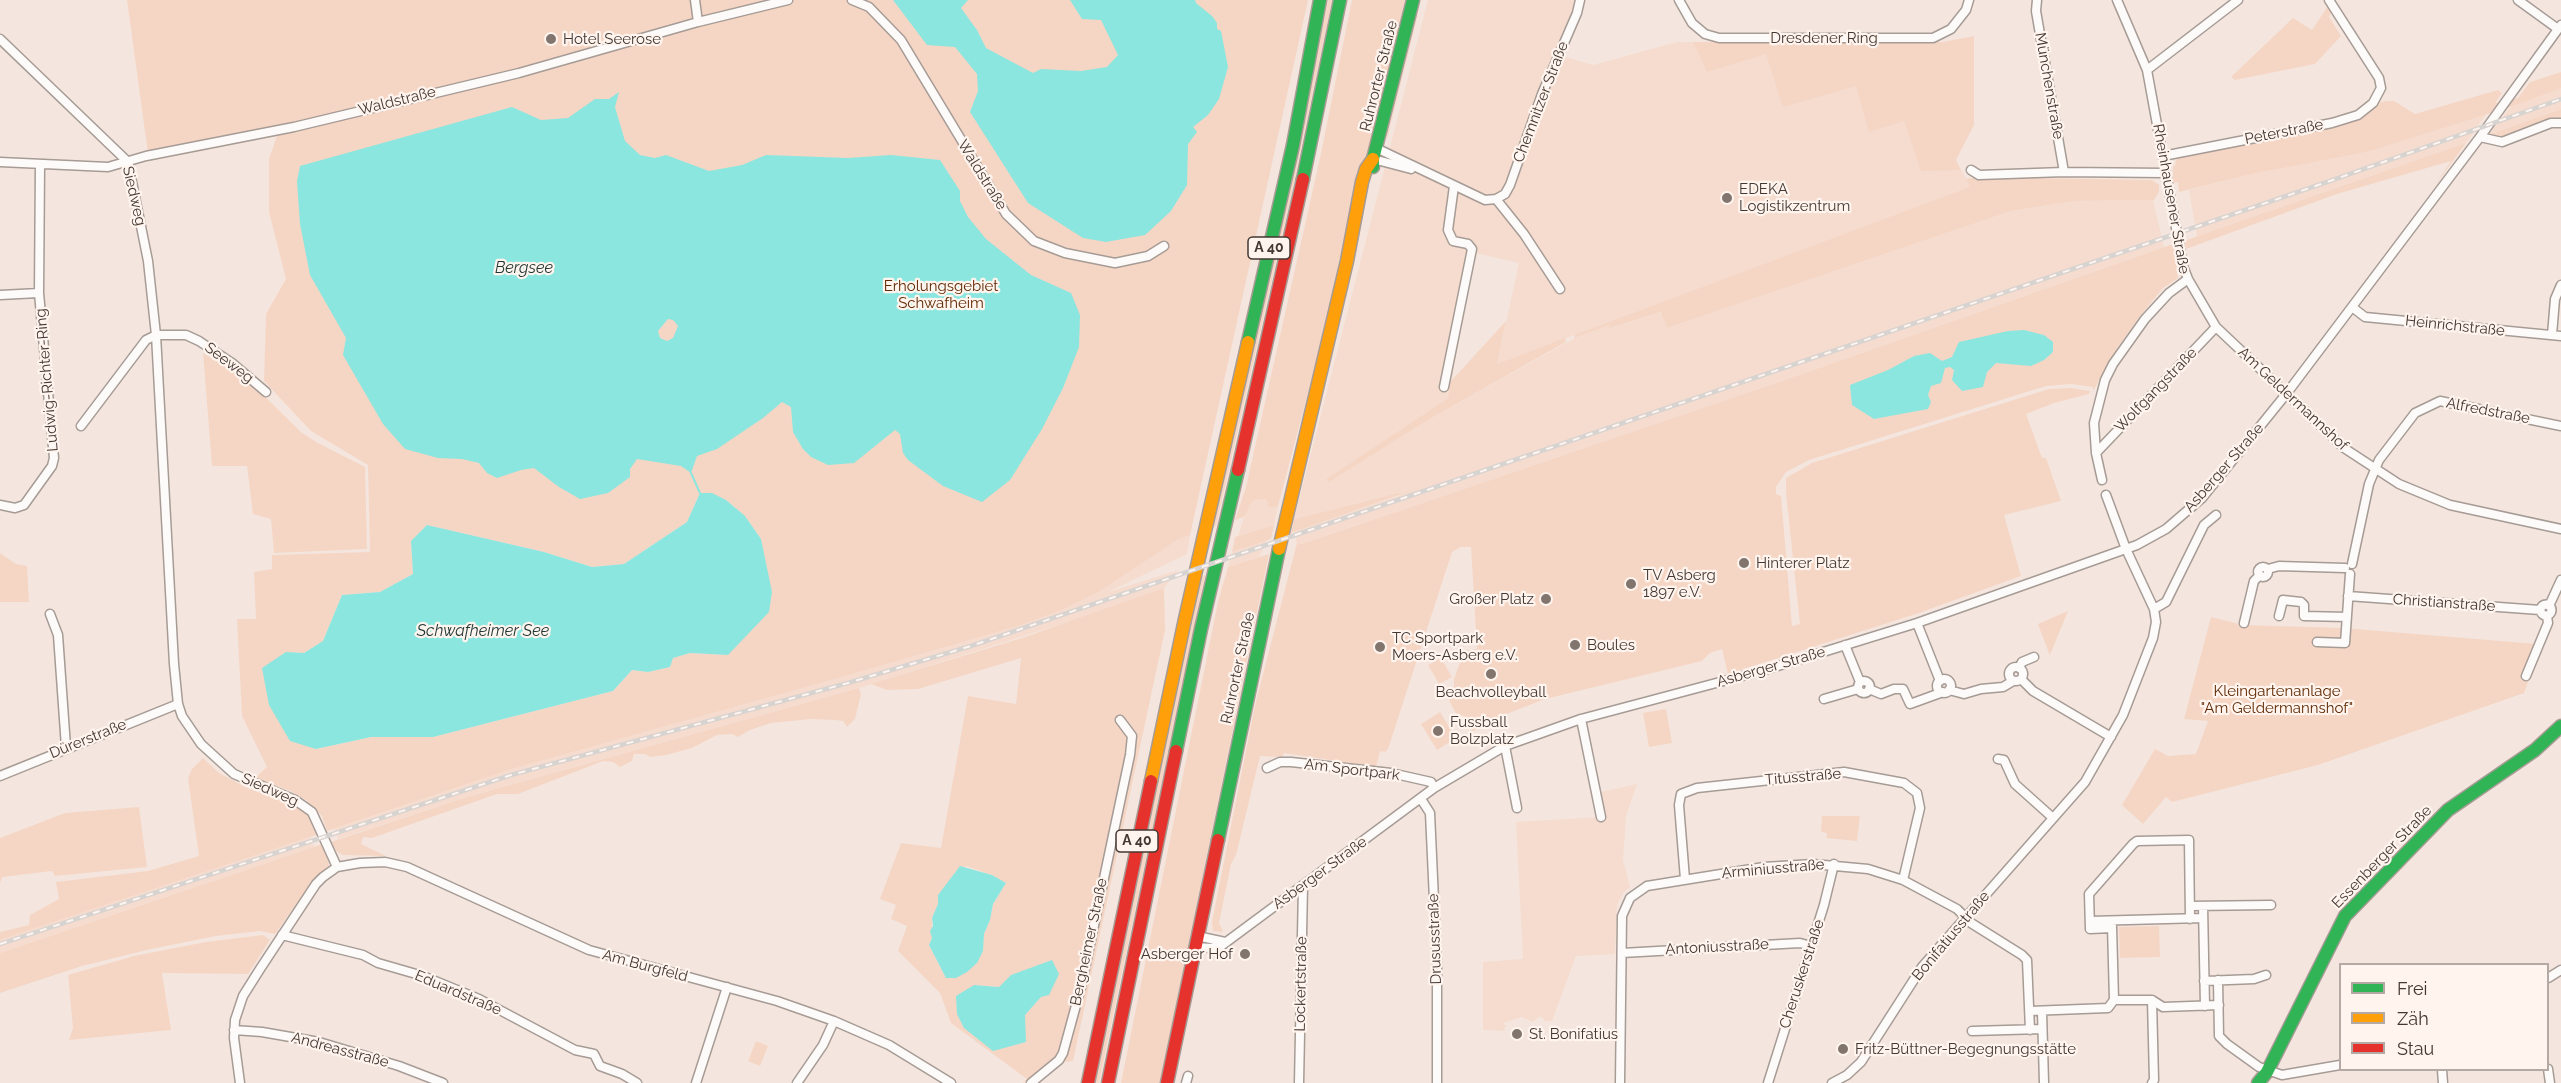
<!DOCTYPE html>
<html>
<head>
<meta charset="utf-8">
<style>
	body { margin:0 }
	#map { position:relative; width:2561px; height:1083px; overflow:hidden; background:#f4e6de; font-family:Raleway,sans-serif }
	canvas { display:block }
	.legend { position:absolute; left:2339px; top:963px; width:210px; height:108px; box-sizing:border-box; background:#fff4ee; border:2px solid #b4a9a3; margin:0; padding:8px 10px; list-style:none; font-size:18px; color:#433832 }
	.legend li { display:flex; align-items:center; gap:12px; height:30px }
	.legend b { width:30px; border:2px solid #b4a9a3 }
</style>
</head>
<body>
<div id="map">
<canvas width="2561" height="1083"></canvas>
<ul class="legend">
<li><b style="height:8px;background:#30b455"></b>Frei</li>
<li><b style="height:8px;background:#ff9f0a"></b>Zäh</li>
<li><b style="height:8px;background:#e5322d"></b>Stau</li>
</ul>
</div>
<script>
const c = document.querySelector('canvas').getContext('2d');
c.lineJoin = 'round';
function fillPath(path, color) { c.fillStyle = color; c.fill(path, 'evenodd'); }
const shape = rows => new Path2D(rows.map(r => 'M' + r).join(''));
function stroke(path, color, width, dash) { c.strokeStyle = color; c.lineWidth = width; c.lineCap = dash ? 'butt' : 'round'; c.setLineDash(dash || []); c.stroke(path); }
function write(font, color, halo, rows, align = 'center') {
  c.font = font + ' Raleway,sans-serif'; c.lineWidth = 4.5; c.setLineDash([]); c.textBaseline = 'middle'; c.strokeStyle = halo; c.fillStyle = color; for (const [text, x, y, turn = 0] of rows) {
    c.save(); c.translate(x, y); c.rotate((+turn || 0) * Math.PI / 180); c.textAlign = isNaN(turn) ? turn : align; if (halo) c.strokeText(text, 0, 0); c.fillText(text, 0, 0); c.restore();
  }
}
fillPath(shape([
	[1428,0,1579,0,1559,55,1593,65,1677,42,1693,42,1707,71,1766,54,1856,86,1904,121,1921,170,1961,170,1971,187,1497,364,1519,263,1476,253,1448,398,1326,479,1328,483,1428,420,1575,338,1609,325,1611,328,1662,312,1667,328,2011,211,2074,201,2153,200,2164,247,1782,381,1302,544,1297,543,1294,532,1401,495,1385,496,1294,519],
	[2561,88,2561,109,2488,135,2512,106],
	[2487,113,2466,143,2197,237,2189,190,2252,174,2367,152],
	[1266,499,1269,508,1278,506,1274,525,1238,536,1244,517,1253,500],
	[1190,535,1187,554,1108,592,1179,570,1164,588,1100,612,859,688,467,797,338,839,334,829,512,769,839,678,1021,625,1059,611,1177,540],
	[1267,540,1259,557,1228,567,1232,552],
	[1637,784,1626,816,1623,860,1630,887,1624,892,1617,905,1615,954,1576,956,1552,1021,1545,1021,1541,1016,1532,1022,1522,1017,1503,1023,1507,1026,1504,1028,1505,1031,1483,1030,1483,962,1523,959,1516,822,1603,817,1601,792],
	[310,837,314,847,0,953,0,940]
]), '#f5dcce');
fillPath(shape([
	[127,0,1308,0,1190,535,1177,540,1098,592,1059,611,1021,625,839,678,512,769,327,831,322,816,306,800,288,790,255,778,267,767,242,716,237,619,256,619,254,572,272,569,272,555,370,552,368,465,311,431,264,381,266,314,286,279,269,212,269,159,277,136,149,161],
	[700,493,726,500,745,516,761,539,728,655,690,653,672,658,670,667,648,672,632,670,613,691,433,737,371,737,316,749,286,652,304,653,323,641,342,595,380,592,413,574,411,541,427,525,544,552,592,567,624,564,687,522],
	[1328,0,1332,0,1292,192,1216,526,1213,527],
	[1352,0,1405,0,1369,151,1353,206,1329,314,1278,506,1269,508,1266,499,1253,500,1244,517,1235,520,1246,487,1320,158],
	[2328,6,2332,10,2329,17,2341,36,2315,64,2235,80,2231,77,2293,18,2312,30],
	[1418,14,1387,139,1386,132,1415,18],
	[1974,36,1974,125,1956,160,1961,170,1921,171,1904,121,1869,132,1856,86,1783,107,1766,54,1707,72,1693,42,1943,42],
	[2561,72,2561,88,2519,104,2367,152,2252,174,2179,192,2178,182,2173,183,2173,162,2175,167,2176,160,2179,157,2364,114,2378,103,2386,101,2394,101,2415,114,2498,90,2502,93,2495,103,2518,98,2530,82],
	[2561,109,2561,119,2506,139,2488,135],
	[2466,143,2434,187,2451,161,2337,194,2186,249,2184,241],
	[1978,177,2152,180,2159,185,2159,192,2154,200,2074,201,2011,211,1667,328,1661,312,1610,328,1609,325,1575,338,1574,335,1970,187,1966,179],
	[2173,244,2178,278,2163,288,2140,316,2118,347,2093,391,2093,387,2071,384,2046,386,1809,460,1786,472,1776,487,1776,494,1781,496,1792,626,1800,624,1786,493,1786,478,1812,463,2049,389,2071,388,2090,391,2089,394,2054,403,2026,414,2042,458,2046,458,2061,501,2004,515,2021,576,1919,613,1728,674,1722,649,1710,653,1702,661,1545,699,1491,720,1472,732,1463,715,1458,717,1445,693,1454,687,1454,679,1464,651,1477,649,1471,547,1461,547,1452,552,1388,749,1385,752,1380,751,1376,767,1284,753,1282,757,1260,756,1236,855,1231,864,1219,923,1223,932,1213,931,1212,922,1255,705,1297,543,1302,544,1782,381],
	[1506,321,1497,364,1565,338,1566,342,1428,420,1328,483,1326,479,1448,398,1451,381],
	[203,353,252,384,301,432,316,442,365,467,367,549,274,553,271,519,253,514,247,466,212,466],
	[1398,493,1402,494,1291,533,1294,519],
	[1274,525,1271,539,1232,552,1235,537],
	[0,553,16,564,27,566,29,602,0,602],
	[1269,554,1160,1083,1121,1083,1218,602,1228,567],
	[1205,575,1099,1083,1095,1083,1201,577],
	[1164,588,1165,630,1073,1061,1065,1062,1047,1075,1022,1083,1027,1079,951,1023,940,993,898,951,907,926,891,919,896,905,880,899,901,843,941,848,968,696,1016,704,1021,658,918,689,887,690,871,684,1025,637],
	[966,866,992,875,1006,883,993,904,990,920,984,934,982,951,946,978,929,945,932,938,932,918,938,904,938,895],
	[974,985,999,987,1041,997,1025,1015],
	[2068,611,2050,655,2050,656,2038,624],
	[2211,617,2243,625,2343,628,2537,644,2524,677,2529,679,2524,693,2318,765,2172,802,2166,797,2143,824,2122,805,2155,749,2168,756,2196,754,2208,721,2184,719],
	[1441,658,1452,677,1439,684,1428,665],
	[859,688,861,694,855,719,847,727,843,721,834,720,811,719,771,723,750,730,738,737,732,734,717,735,692,748,666,755,650,757,645,754,634,754,632,761,620,767,613,762,603,761,518,794,497,794,372,838,363,837,361,844,386,856,343,855,336,851,331,842,467,797],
	[1666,709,1672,743,1649,747,1643,713],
	[1440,712,1456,738,1437,750,1421,724],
	[203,758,219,773,247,788,299,807,307,812,319,834,0,940,0,932,29,925,30,915,59,899,56,882,148,871,199,856,188,778,192,769],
	[139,807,147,867,55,876,52,871,2,877,0,884,0,838,65,813],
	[1822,816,1860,816,1857,841,1826,838,1827,833,1821,832],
	[323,844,329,865,311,883,275,934,260,931,216,936,151,949,82,966,0,993,0,953],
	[2159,926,2160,957,2120,958,2119,927],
	[263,935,270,940,248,974,162,973,171,1030,69,1040,73,1028,68,975,134,956,206,942],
	[756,1041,768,1046,760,1066,748,1061]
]), '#f5d6c5');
fillPath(shape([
	[893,0,968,0,961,8,977,30,986,48,1033,73,1041,69,1081,71,1107,67,1118,55,1101,20,1082,19,1070,0,1195,0,1196,3,1212,16,1217,23,1217,29,1221,31,1228,67,1219,99,1208,115,1193,127,1197,132,1188,144,1187,185,1171,211,1145,235,1106,242,1083,238,1028,203,970,112,978,91,977,74,955,47,927,45],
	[619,92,615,107,625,141,640,155,655,158,666,155,709,171,742,165,766,155,848,158,891,155,940,160,960,191,960,201,968,217,986,239,1031,275,1071,293,1080,315,1079,347,1063,388,1042,429,1010,480,982,502,943,486,908,460,903,453,900,434,895,430,854,463,828,465,811,457,803,449,793,432,791,407,782,402,763,418,717,449,697,456,691,473,681,466,637,459,630,469,630,477,608,493,580,499,559,487,534,468,521,470,497,478,487,473,479,463,462,459,438,458,405,449,383,424,343,355,346,338,310,275,300,224,297,181,300,166,512,107,541,120,568,118,595,99,609,99],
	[668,319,673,320,678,326,673,338,667,341,660,338,658,331],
	[2024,330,2044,335,2053,342,2053,352,2044,360,2031,366,1996,363,1987,372,1983,387,1962,391,1952,380,1954,370,1950,367,1945,368,1941,383,1931,386,1928,395,1931,402,1928,409,1874,419,1852,405,1850,385,1888,370,1914,356,1930,353,1942,361,1952,357,1959,342,2008,331],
	[700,493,712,493,726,500,745,516,761,539,772,592,769,612,728,655,690,653,673,658,670,667,648,672,632,670,613,691,433,737,371,737,316,749,290,741,269,705,262,668,286,652,304,653,323,641,342,595,380,592,413,574,411,541,427,525,544,552,592,567,624,564,687,522],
	[960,866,992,875,1006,883,993,904,990,920,984,934,983,951,977,963,967,972,956,978,946,978,929,945,932,938,930,931,933,926,932,918,938,904,938,895],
	[1052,960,1059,974,1049,995,1041,997,1025,1015,1026,1042,993,1051,964,1028,957,1014,956,996,974,985,999,987,1011,975]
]), '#8be6df');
stroke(shape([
	[691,473,700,493]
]), '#8be6df', 2);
const street = shape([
	[695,0,698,22],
	[852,0,869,7,901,40,1006,214,1034,241,1065,253,1115,263,1148,256,1164,246],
	[1679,0,1692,23,1705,34,1719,38,1933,38,1951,29,1966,10,1969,0],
	[2037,0,2036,11,2064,172],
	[2117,0,2147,70,2183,266,2188,279,2216,327,2344,448,2399,484,2450,505,2561,529],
	[2518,0,2558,29],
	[0,39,128,162,148,261,156,335,174,664,178,704,182,716,201,744,234,774,295,800,312,812,337,867],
	[2147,70,2238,0],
	[2480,137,2502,142,2551,123,2561,123],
	[1376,148,1485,200,1496,199,1524,234,1560,289],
	[2163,156,2332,123,2358,115,2373,103,2381,88,2379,78,2329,0],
	[1373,159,1411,169],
	[0,162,108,167,146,156,294,127,519,73,698,22,788,0],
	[1971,170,1979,175,2064,172,2165,173],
	[1496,199,1505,194,1510,185,1542,94,1577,13,1580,0],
	[0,295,39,293],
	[2352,307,2365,317,2561,336],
	[2552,335,2555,299,2561,285],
	[1444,387,1472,249,1468,244,1453,241,1448,230,1454,186],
	[81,426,146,340,156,335,186,335,199,341,232,363,266,392],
	[2096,453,2216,327],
	[2102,480,2096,453,2094,423,2105,380,2113,364,2145,319,2169,293,2188,279],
	[0,505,15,508,24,505,52,466,54,458,39,293,40,165],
	[2352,564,2369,484,2379,460,2415,413,2440,401,2561,426],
	'2258 572a5 5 0 1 1 10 0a5 5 0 1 1-10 0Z',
	[2268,569,2279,566,2345,568],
	[2348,596,2540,610],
	'2540.5 610a5.5 5.5 0 1 1 11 0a5.5 5.5 0 1 1-11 0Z',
	[2549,606,2561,580],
	[2154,609,2166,602,2204,525,2216,515],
	[50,614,58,635,66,747],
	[2279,616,2283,600,2301,602,2304,605,2304,616,2347,617],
	[1917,623,1940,681],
	[2244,623,2254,581,2260,575],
	[2317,642,2345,643,2350,574],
	[1845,645,1860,682],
	'2009 674a7 7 0 1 1 14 0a7 7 0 1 1-14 0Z',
	[2019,668,2022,662,2034,657],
	[2526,676,2548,623,2547,616],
	[2021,679,2033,691,2111,737],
	'1937 686a7 7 0 1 1 14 0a7 7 0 1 1-14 0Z',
	'1858 687a6 6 0 1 1 12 0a6 6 0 1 1-12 0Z',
	[1869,689,1881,694,1894,689,1903,689,1910,704,1943,692],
	[1949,690,1964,694,1981,689,2003,687,2013,681],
	[1824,699,1858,689],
	[1581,719,1601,817],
	[1505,746,1517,808],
	[1998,759,2004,760,2015,784,2053,818],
	[1267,768,1280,762,1291,762,1391,773,1431,782,1434,788],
	[0,776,178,704],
	[1421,799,1430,813,1437,965,1437,1083],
	[1685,879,1679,805,1681,794,1697,788,1844,772,1904,783,1917,793,1920,808,1903,880],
	[2190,906,2271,905],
	[2203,906,2205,1006],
	[2090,921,2203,918],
	[2112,926,2114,1000],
	[2112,928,2090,929,2089,894,2133,844,2137,841,2189,840,2190,919],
	[282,935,363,955,378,963,423,976,479,999,575,1050,594,1054,600,1066,622,1074,637,1083],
	[1197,936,1225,942],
	[1195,947,1211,948,1221,946,1434,788,1505,746,1581,719,1765,670,1917,623,2137,545,2166,529,2202,498,2287,393,2480,137,2561,25],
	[1622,953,1800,943,1811,946],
	[2548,978,2561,970],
	[2218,980,2219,1036,2227,1044,2259,1067,2282,1075,2340,1065],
	[2204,981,2254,979,2266,975],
	[2114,1000,2152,1000,2163,1007,2219,1005],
	[2030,1011,2108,1008,2114,1000],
	[2042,1011,2044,1083],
	[234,1030,262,1032,319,1042,399,1066,443,1083],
	[1972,1031,2042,1029],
	[2548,1069,2550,1083],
	[2442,1070,2443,1083],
	[240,1083,234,1038,235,1020,243,996,260,969,316,884,323,877,337,867,360,863,385,862,407,867,589,950,777,1001,834,1021,889,1045,951,1083],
	[696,1083,727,987],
	[797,1083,823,1045,834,1021],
	[1031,1083,1059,1060,1063,1053,1081,987,1130,755,1132,736,1120,720],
	[1186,1083,1188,1076],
	[1299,1083,1303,886],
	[1620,1083,1622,916,1630,898,1647,886,1764,867,1813,864,1868,869,1903,880,1957,909,1971,923,2022,955,2027,960,2030,1030],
	[1768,1083,1824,905,1834,864],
	[1832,1083,1847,1075,1861,1062,1922,967,2085,782,2123,715,2153,638,2156,622,2154,609,2126,549,2106,495],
	[2152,1083,2154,1080,2152,1000]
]);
const fast = shape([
	[1373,167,1373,159,1413,0],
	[1303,179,1340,0],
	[1248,342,1293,145,1320,0],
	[1176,751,1201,629,1238,470],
	[1218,840,1279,549],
	[2258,1083,2267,1072,2345,916,2448,810,2535,750,2561,726]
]);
const slow = shape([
	[1279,549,1347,261,1362,182,1366,169,1373,159],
	[1151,781,1185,619,1248,342]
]);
const jam = shape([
	[1238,470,1303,179],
	[1088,1083,1151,781],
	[1108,1083,1176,751],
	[1167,1083,1218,840]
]);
stroke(street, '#a69b95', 11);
stroke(fast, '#a69b95', 15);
stroke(slow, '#a69b95', 15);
stroke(jam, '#a69b95', 15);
stroke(street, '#fdfbfa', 8);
stroke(fast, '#30b455', 12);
stroke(slow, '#ff9f0a', 12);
stroke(jam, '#e5322d', 12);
const rail = shape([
	[0,944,511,775,848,683,971,646,2330,181,2561,99]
]);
stroke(rail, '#d7d3d1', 4.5);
stroke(rail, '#fff4ee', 2, [7]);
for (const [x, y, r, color] of [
	[551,39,6,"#81756e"],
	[1727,198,6,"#81756e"],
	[1744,563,6,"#81756e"],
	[1631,584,6,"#81756e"],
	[1546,599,6,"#81756e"],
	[1575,645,6,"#81756e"],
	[1380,647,6,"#81756e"],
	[1491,674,6,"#81756e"],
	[1438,731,6,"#81756e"],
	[1245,954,6,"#81756e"],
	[1517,1034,6,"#81756e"],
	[1843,1049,6,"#81756e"]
]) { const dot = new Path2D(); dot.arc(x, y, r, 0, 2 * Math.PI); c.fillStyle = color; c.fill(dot); stroke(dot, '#fff4ee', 2); }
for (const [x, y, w] of [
	[1269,248,42],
	[1137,841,42]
]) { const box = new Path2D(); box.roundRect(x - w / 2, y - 11, w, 22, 4.5); c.fillStyle = '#fff4ee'; c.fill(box); stroke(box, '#433832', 1.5); }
write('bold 14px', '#433832', null, [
	["A 40",1269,248],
	["A 40",1137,841]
]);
write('15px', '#433832', '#fff4ee', [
	["Dresdener Ring",1824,38],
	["Ruhrorter Straße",1379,76,-76],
	["Münchenstraße",2049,86,80],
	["Waldstraße",397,101,-14],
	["Chemnitzer Straße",1541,102,-69],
	["Peterstraße",2284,132,-11],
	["Waldstraße",982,175,58],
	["Siedweg",134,196,77],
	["Rheinhausener Straße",2171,199,80],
	["Heinrichstraße",2455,326,6],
	["Seeweg",229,363,37],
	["Ludwig-Richter-Ring",47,380,-95],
	["Wolfgangstraße",2156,390,-46],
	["Am Geldermannshof",2293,399,43],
	["Alfredstraße",2488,411,11],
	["Asberger Straße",2224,468,-49],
	["Christianstraße",2444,603,4],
	["Asberger Straße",1771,667,-16],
	["Ruhrorter Straße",1238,668,-78],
	["Dürerstraße",88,739,-22],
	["Am Sportpark",1352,770,7],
	["Titusstraße",1803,777,-5],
	["Siedweg",270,790,24],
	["Essenberger Straße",2382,857,-46],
	["Arminiusstraße",1773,869,-5],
	["Asberger Straße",1320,873,-36],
	["Bonifatiusstraße",1951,936,-50],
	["Drususstraße",1435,939,-92],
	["Bergheimer Straße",1089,942,-78],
	["Antoniusstraße",1717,947,-3],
	["Am Burgfeld",645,966,15],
	["Cheruskerstraße",1802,974,-72],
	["Lockertstraße",1301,984,-89],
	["Eduardstraße",458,993,23],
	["Andreasstraße",340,1050,15]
]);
write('15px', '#433832', '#fff4ee', [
	["Hotel Seerose",563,39],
	["EDEKA",1739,189],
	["Logistikzentrum",1739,206],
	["Hinterer Platz",1756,563],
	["TV Asberg",1643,575],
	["1897 e.V.",1643,592],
	["Großer Platz",1534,599,"right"],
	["TC Sportpark",1392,638],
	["Moers-Asberg e.V.",1392,655],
	["Boules",1587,645],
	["Beachvolleyball",1491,692,"center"],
	["Fussball",1450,722],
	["Bolzplatz",1450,739],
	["Asberger Hof",1233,954,"right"],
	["St. Bonifatius",1529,1034],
	["Fritz-Büttner-Begegnungsstätte",1855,1049]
], 'left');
write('15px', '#5f2a05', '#fff4ee', [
	["Erholungsgebiet",941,286],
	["Schwafheim",941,303],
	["Kleingartenanlage",2277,691],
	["\"Am Geldermannshof\"",2277,708]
]);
write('italic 16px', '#1f3635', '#fff4ee', [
	["Bergsee",524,268],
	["Schwafheimer See",483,631]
]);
</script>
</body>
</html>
